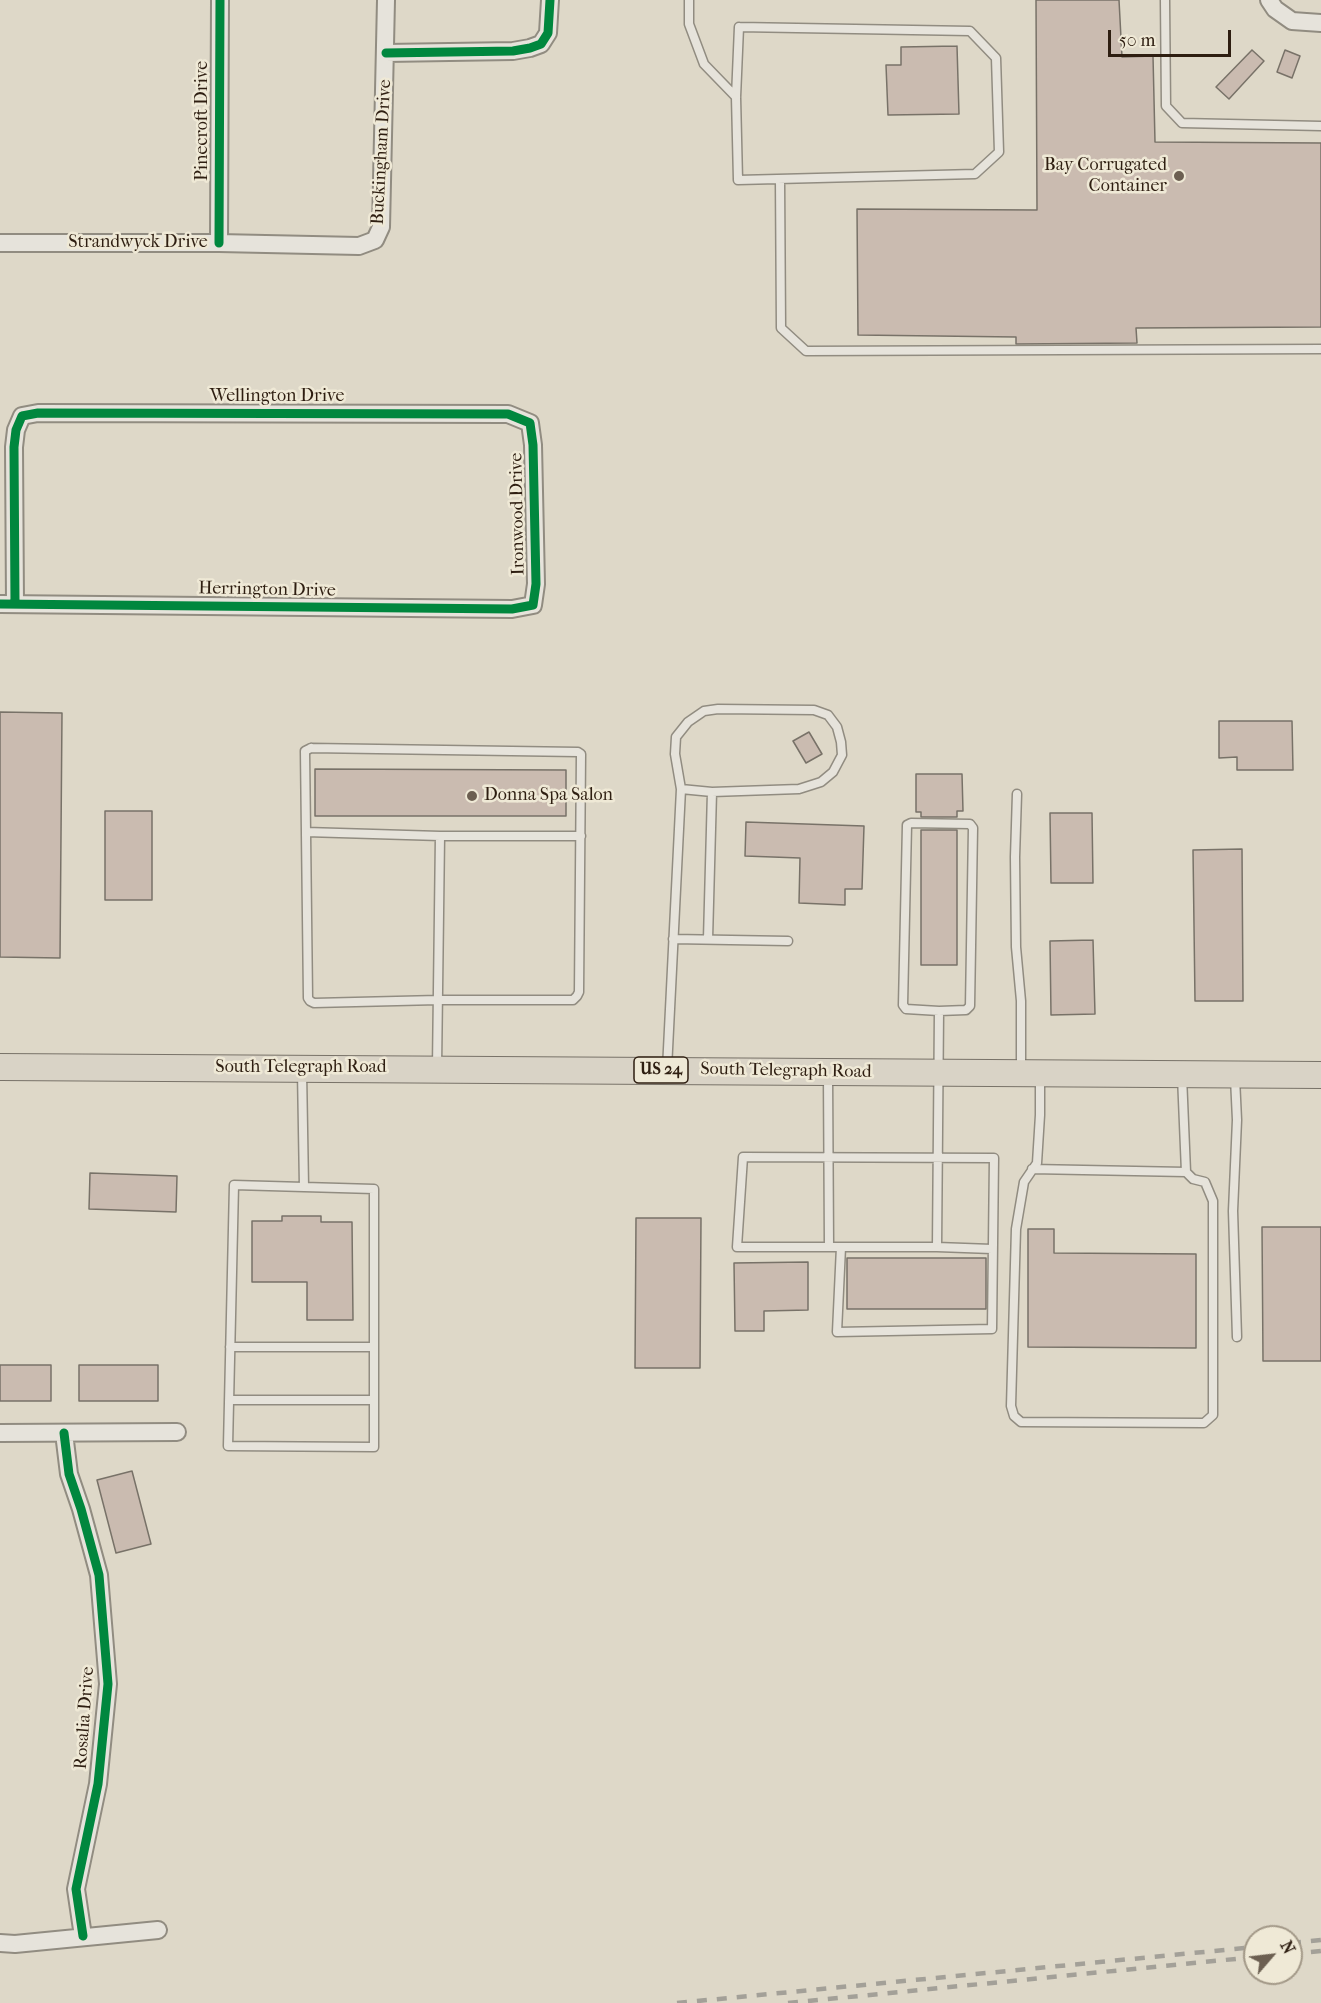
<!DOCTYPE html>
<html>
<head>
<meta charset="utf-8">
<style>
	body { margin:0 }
	#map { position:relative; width:1321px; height:2003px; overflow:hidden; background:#ded8c8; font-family:"IM FELL French Canon",serif }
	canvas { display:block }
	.north { position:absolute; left:1243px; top:1925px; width:60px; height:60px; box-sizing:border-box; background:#efe9d6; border:2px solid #a29887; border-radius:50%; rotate:62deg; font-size:16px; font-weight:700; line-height:24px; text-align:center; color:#2e1e11 }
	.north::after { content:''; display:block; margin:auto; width:21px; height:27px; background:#6c5f51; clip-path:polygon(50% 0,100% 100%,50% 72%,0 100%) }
	.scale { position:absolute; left:1108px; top:30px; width:123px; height:27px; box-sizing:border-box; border:3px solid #2e1e11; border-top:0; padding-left:8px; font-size:18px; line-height:21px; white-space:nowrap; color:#2e1e11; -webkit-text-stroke:4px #efe9d6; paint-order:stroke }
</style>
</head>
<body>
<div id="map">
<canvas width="1321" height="2003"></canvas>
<div class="north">N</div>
<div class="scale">50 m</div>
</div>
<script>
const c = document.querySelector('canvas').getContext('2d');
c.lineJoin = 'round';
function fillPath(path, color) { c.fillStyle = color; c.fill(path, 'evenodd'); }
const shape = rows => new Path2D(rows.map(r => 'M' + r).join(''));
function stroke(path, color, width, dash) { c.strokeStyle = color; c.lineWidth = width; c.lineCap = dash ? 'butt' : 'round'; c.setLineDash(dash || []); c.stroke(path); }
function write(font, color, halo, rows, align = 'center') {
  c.font = font + ' "IM FELL French Canon",serif'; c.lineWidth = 5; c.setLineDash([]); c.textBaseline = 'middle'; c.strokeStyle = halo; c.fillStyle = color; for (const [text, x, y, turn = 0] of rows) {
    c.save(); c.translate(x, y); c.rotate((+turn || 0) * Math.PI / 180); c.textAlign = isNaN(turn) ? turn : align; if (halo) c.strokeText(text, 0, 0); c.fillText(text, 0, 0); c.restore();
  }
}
const building = shape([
	[1036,0,1119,0,1122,57,1153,56,1155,142,1321,143,1321,327,1136,328,1137,343,1016,344,1016,337,858,335,857,209,1037,210,1036,0],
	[957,46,959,114,888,115,886,65,901,65,901,47,957,46],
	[1252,50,1264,61,1229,99,1216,87,1252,50],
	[1285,50,1300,56,1292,78,1277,72,1285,50],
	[0,712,62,713,60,958,0,957,0,712],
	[1219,721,1292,721,1293,770,1237,770,1237,757,1219,758,1219,721],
	[809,732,822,754,806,763,793,741,809,732],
	[315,769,566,770,566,816,315,816,315,769],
	[916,774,962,774,963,811,957,811,957,817,921,817,921,812,916,812,916,774],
	[105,811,152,811,152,900,105,900,105,811],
	[1050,813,1092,813,1093,883,1051,883,1050,813],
	[746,822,864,826,862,889,845,889,845,905,799,903,800,858,745,856,746,822],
	[921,830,957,830,957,965,921,965,921,830],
	[1242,849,1243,1001,1195,1001,1193,850,1242,849],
	[1093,940,1095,1014,1051,1015,1050,941,1093,940],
	[90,1173,177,1176,176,1212,89,1209,90,1173],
	[282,1216,321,1216,321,1222,352,1222,353,1320,307,1320,307,1282,252,1282,252,1221,282,1221,282,1216],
	[636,1218,701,1218,700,1368,635,1368,636,1218],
	[1262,1227,1321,1227,1321,1361,1263,1361,1262,1227],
	[1028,1229,1054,1229,1054,1253,1196,1254,1196,1348,1028,1347,1028,1229],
	[847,1258,986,1258,986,1309,847,1309,847,1258],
	[808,1262,808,1310,764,1311,764,1331,735,1331,734,1263,808,1262],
	[0,1365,51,1365,51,1401,0,1401,0,1365],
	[79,1365,158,1365,158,1401,79,1401,79,1365],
	[132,1471,151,1544,116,1553,97,1480,132,1471]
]);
fillPath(building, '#cabbb0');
stroke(building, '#787268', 1.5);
const lane = shape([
	[689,0,689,24,704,64,736,97],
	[1165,0,1166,106,1182,123,1321,126],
	[739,27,970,31,996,58,999,152,975,174,738,180,736,97,739,27],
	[780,180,781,328,806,351,1321,349],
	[311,748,578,752,581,754,579,992,577,996,573,1000,438,1000,314,1003,310,1001,308,998,305,751,311,748],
	[681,789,675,754,676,737,688,722,704,711,718,709,814,710,828,715,837,727,841,742,842,755,833,772,821,782,799,789,712,792],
	[1017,794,1015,857,1016,947,1021,1001,1021,1069],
	[306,832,440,836,581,836],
	[673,939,788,941],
	[437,1067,440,836],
	[667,1069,681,789,712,792,708,939],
	[302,1071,304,1187,374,1189,374,1447,228,1446,234,1185,304,1187],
	[828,1075,829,1247,937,1247,939,1011,906,1009,903,1005,907,825,911,823,970,824,973,828,970,1006,966,1010,939,1011],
	[1040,1076,1040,1115,1037,1163,1024,1182,1016,1229,1011,1406,1014,1416,1021,1422,1204,1423,1213,1415,1213,1201,1205,1182,1193,1179,1186,1172,1182,1076],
	[1235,1078,1237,1120,1233,1211,1237,1337],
	[1032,1169,1186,1172],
	[829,1247,737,1247,743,1157,994,1158,992,1329,837,1332,841,1247],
	[937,1247,992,1249],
	[230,1347,374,1347],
	[229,1400,374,1400]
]);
const street = shape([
	[1269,0,1275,9,1292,21,1321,23],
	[386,53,513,51,530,48,541,44,548,33,550,0],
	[0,243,219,243,359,246,375,240,381,227,386,0],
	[219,243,220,0],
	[0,604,512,609,533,605,536,584,533,445,530,423,508,414,38,413,22,416,16,430,14,447,15,604],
	[0,1433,177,1432],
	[64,1433,69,1474,81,1509,99,1575,108,1684,98,1784,76,1889,83,1936],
	[0,1943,15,1944,158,1930]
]);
const primary = shape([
	[0,1067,1321,1075]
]);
stroke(lane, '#918c81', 11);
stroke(street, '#918c81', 20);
stroke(primary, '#787268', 28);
stroke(lane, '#e6e3db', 8);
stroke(street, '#e6e3db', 16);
stroke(primary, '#d9d3c6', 26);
stroke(shape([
	[1291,1943,1321,1940],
	[1291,1954,1321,1951],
	[677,2003,1255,1947],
	[788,2003,1255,1957]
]), '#a3a098', 4.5, [10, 10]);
stroke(shape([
	[386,53,513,51,530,48,541,44,548,33,550,0],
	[219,243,220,0],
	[0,604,512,609,533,605,536,584,533,445,530,423,508,414,38,413,22,416,16,430,14,447,15,604],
	[64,1433,69,1474,81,1509,99,1575,108,1684,98,1784,76,1889,83,1936]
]), '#00873e', 9);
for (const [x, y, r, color] of [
	[1179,176,6,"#6c5f51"],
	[472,796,6,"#6c5f51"]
]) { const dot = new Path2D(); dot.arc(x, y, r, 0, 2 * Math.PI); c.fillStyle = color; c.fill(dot); stroke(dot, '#efe9d6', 2); }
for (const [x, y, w] of [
	[661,1070,54]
]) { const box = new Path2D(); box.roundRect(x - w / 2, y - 13, w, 26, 4.5); c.fillStyle = '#efe9d6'; c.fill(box); stroke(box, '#2e1e11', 1.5); }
write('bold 16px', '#2e1e11', null, [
	["US 24",661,1070]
]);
write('18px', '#2e1e11', '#efe9d6', [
	["Pinecroft Drive",203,121,-90],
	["Buckingham Drive",382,152,-87],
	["Strandwyck Drive",138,243],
	["Wellington Drive",277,397],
	["Ironwood Drive",518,514,-91],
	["Herrington Drive",267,590,1],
	["South Telegraph Road",301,1068],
	["South Telegraph Road",786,1071,1],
	["Rosalia Drive",85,1718,-86]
]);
write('18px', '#2e1e11', '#efe9d6', [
	["Bay Corrugated",1167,166],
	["Container",1167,187],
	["Donna Spa Salon",484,796,"left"]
], 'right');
</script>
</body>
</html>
